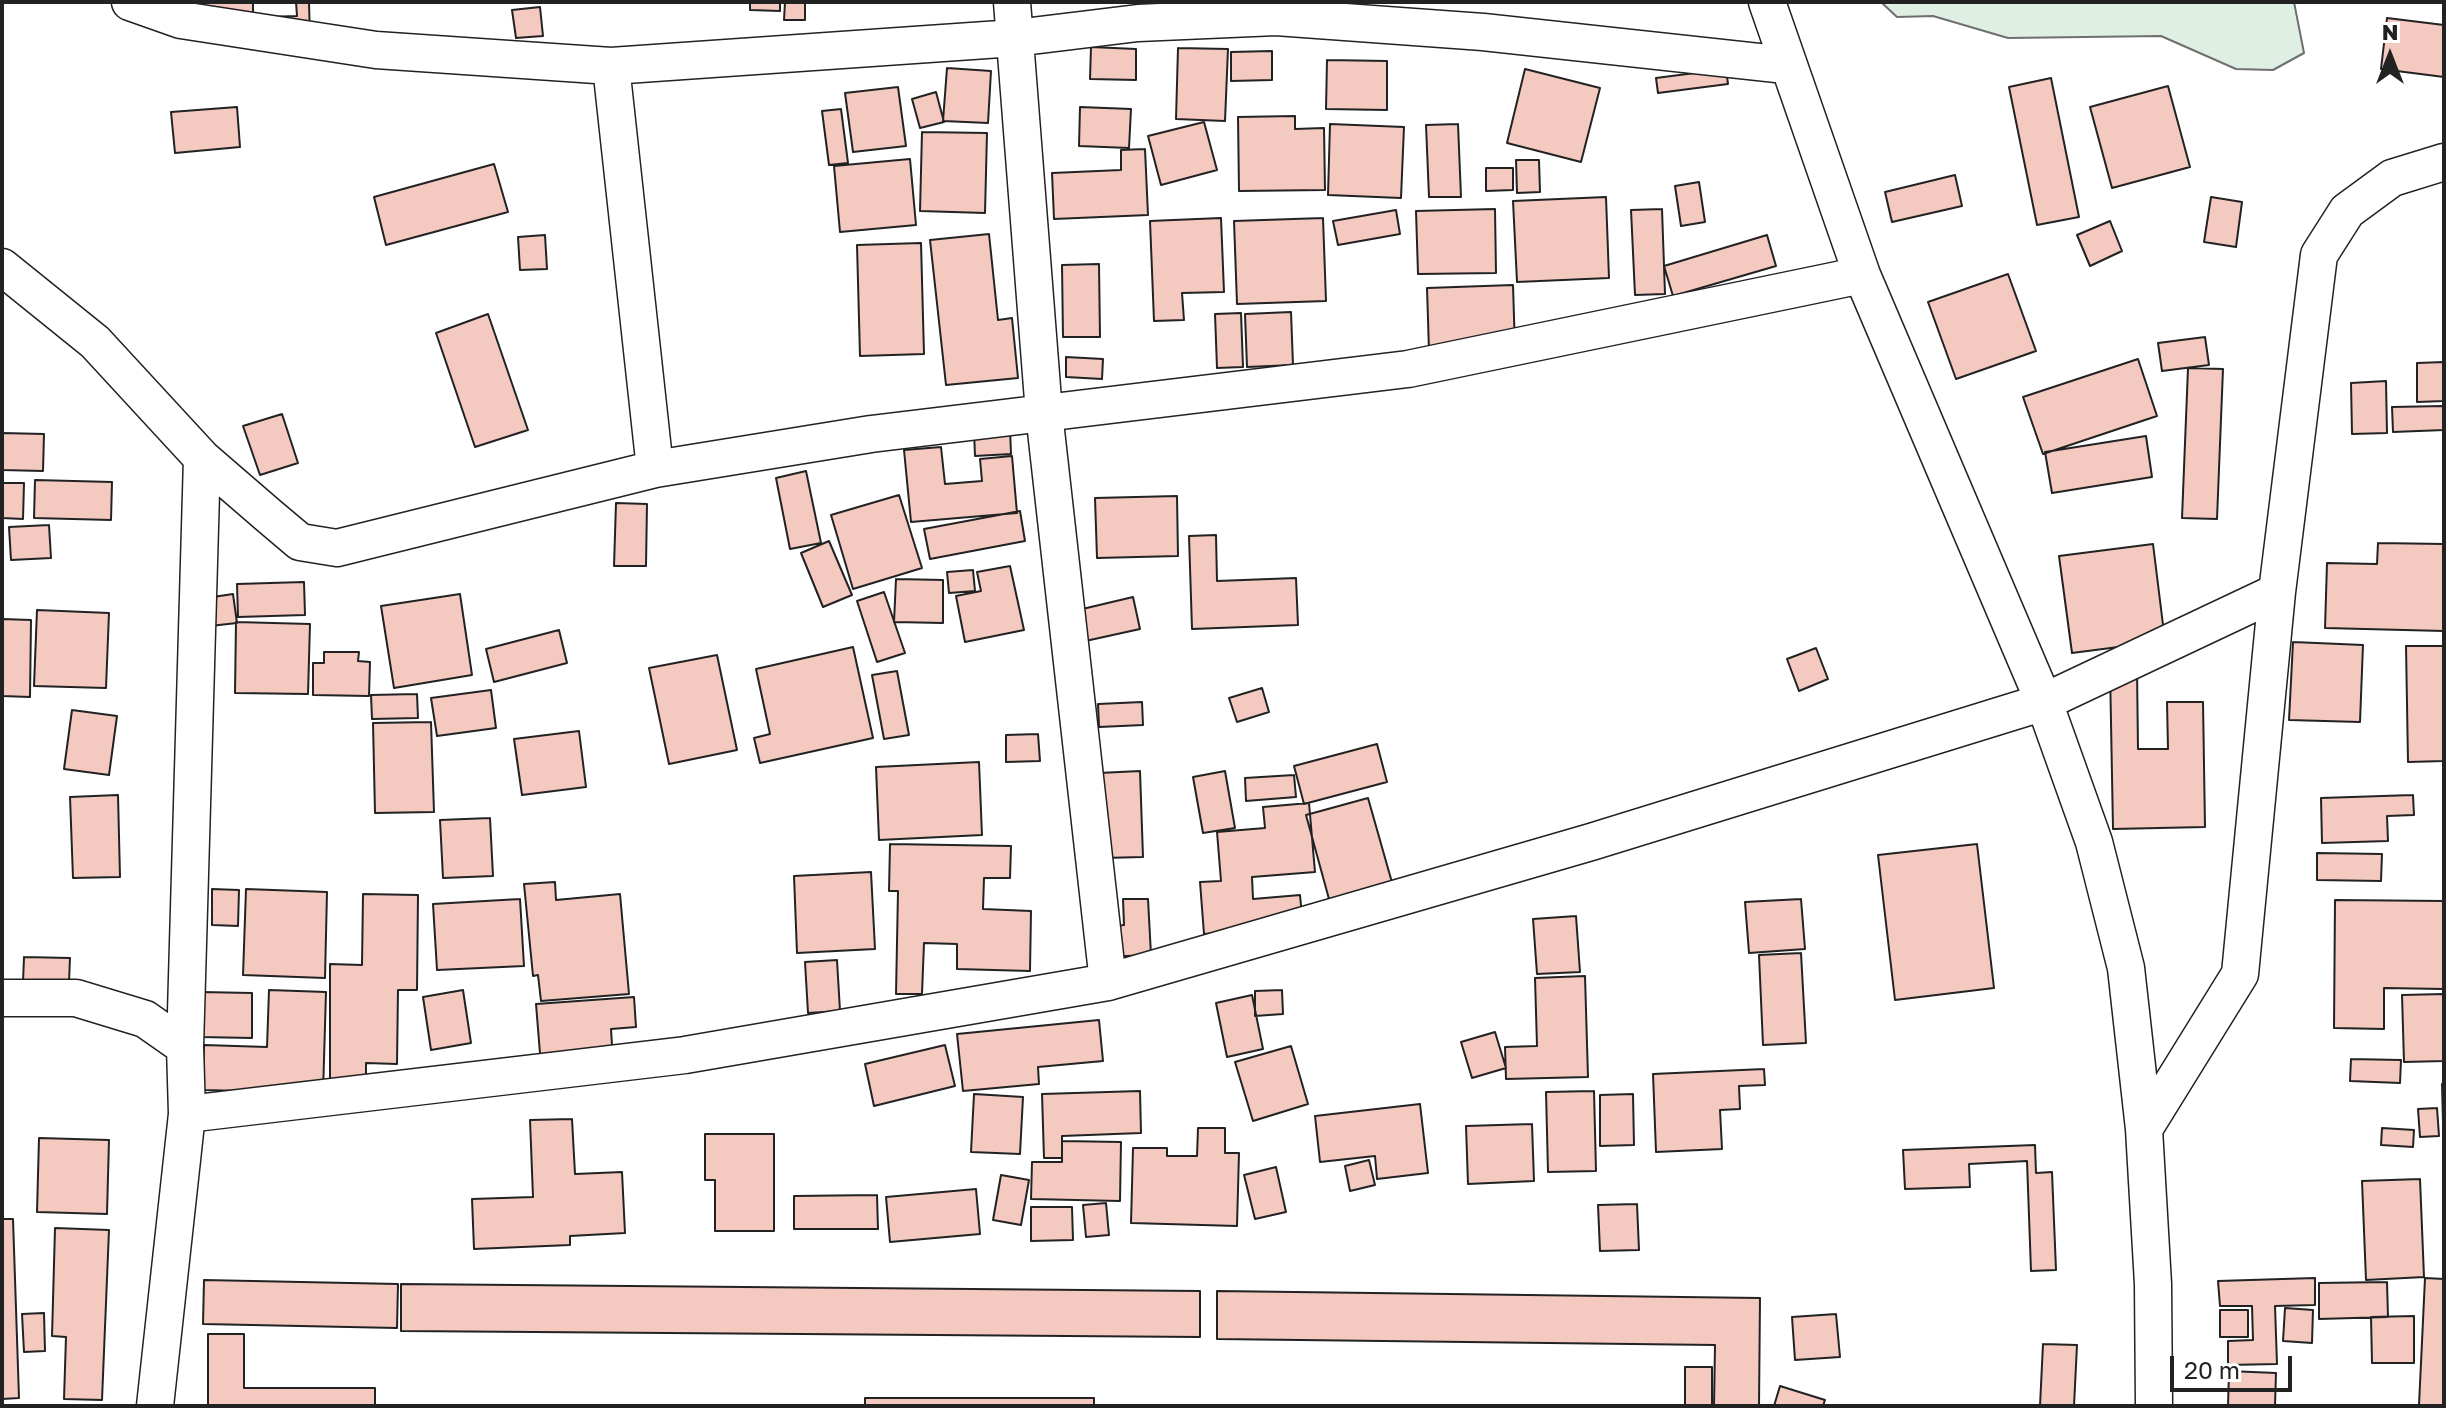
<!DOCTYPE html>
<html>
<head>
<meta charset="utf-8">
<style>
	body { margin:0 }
	#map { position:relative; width:2446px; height:1408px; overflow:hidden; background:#fff; font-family:"Golos Text",sans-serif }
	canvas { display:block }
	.frame { position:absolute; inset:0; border:4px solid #222; pointer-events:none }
	.north { position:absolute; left:2350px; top:16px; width:80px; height:80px; -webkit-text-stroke:6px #fff; paint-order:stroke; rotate:0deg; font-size:22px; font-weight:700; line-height:32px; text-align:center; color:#222 }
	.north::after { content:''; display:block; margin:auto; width:28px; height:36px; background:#222; clip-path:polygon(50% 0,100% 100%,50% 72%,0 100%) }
	.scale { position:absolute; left:2170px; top:1356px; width:122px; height:36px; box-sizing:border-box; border:4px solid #222; border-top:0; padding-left:10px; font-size:24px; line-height:28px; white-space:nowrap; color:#222; -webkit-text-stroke:6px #fff; paint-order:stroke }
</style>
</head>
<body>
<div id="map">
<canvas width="2446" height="1408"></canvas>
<div class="frame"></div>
<div class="north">N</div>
<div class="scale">20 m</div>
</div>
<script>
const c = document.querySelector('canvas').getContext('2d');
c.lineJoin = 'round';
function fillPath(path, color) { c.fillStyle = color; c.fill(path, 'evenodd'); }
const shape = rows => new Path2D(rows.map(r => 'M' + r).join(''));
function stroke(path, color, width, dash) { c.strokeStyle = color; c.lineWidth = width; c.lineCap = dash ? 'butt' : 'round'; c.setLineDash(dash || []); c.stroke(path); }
const green = shape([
	[1881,2,2294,2,2304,53,2273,70,2236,69,2161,36,2008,38,1933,16,1897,17,1881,2]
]);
fillPath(green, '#e0efe3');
stroke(green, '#6f6f6f', 2);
const building = shape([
	[130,2,253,2,253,26,130,2],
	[296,2,309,2,310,37,265,17,297,16,296,2],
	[750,2,780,2,780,11,750,10,750,2],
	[785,2,805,2,805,20,784,20,785,2],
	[540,7,543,36,516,38,512,10,540,7],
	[2387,18,2444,25,2444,77,2381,69,2387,18],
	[1091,47,1136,49,1136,80,1090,79,1091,47],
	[1178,48,1228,49,1225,121,1176,119,1178,48],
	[1272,51,1272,80,1231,81,1231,52,1272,51],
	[1327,60,1387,61,1387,110,1326,109,1327,60],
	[947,68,991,71,988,123,943,121,947,68],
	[1525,69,1600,88,1581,162,1507,143,1525,69],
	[1726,69,1728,84,1658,93,1656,78,1726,69],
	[2051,78,2079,217,2037,225,2009,87,2051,78],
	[2168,86,2190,167,2112,188,2090,107,2168,86],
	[898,87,906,146,853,152,845,93,898,87],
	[936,92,944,122,920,128,912,99,936,92],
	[237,107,240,147,175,153,171,112,237,107],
	[1080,107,1131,109,1129,148,1079,146,1080,107],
	[841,109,848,163,829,165,822,111,841,109],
	[1295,116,1295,129,1324,128,1325,190,1239,191,1238,117,1295,116],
	[1204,122,1217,170,1161,185,1148,136,1204,122],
	[1330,124,1404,127,1401,198,1328,195,1330,124],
	[1458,124,1461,197,1429,197,1426,125,1458,124],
	[922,132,987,133,985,213,920,211,922,132],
	[1145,149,1148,215,1054,219,1052,173,1121,170,1121,150,1145,149],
	[910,159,916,225,840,232,834,166,910,159],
	[1516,160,1539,160,1540,192,1517,193,1516,160],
	[494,164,508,212,386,245,374,197,494,164],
	[1486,168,1513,168,1513,190,1486,191,1486,168],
	[1955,175,1962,206,1892,222,1885,192,1955,175],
	[1699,182,1705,222,1681,226,1675,186,1699,182],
	[1606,197,1609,278,1517,282,1513,201,1606,197],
	[2211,197,2242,202,2236,247,2204,242,2211,197],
	[1495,209,1496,273,1418,274,1416,211,1495,209],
	[1662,209,1665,294,1635,295,1631,210,1662,209],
	[1396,210,1400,234,1338,245,1333,221,1396,210],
	[1221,218,1224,292,1182,293,1184,320,1154,321,1150,221,1221,218],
	[1323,218,1326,301,1237,304,1234,221,1323,218],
	[2110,221,2122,251,2090,266,2077,235,2110,221],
	[989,234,998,320,1012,318,1018,378,946,385,930,240,989,234],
	[545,235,547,269,520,270,518,237,545,235],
	[1767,235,1776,266,1673,296,1664,266,1767,235],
	[921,243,924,354,860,356,857,245,921,243],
	[1099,264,1100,337,1063,337,1062,265,1099,264],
	[2008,274,2036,351,1956,379,1928,302,2008,274],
	[1513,285,1515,349,1429,351,1427,288,1513,285],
	[1291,312,1293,365,1247,367,1245,314,1291,312],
	[1241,313,1243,367,1217,368,1215,314,1241,313],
	[488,314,528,430,475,447,436,333,488,314],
	[2205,337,2209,365,2162,371,2158,343,2205,337],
	[1066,357,1103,359,1102,379,1066,377,1066,357],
	[2138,359,2157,416,2043,454,2023,397,2138,359],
	[2444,362,2444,401,2417,402,2417,363,2444,362],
	[2188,368,2223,369,2217,519,2182,518,2188,368],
	[2386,381,2387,433,2352,434,2351,383,2386,381],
	[2444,406,2444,430,2393,432,2392,407,2444,406],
	[282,414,298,463,260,475,243,426,282,414],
	[1010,429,1011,454,975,456,974,431,1010,429],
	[2,433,44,434,43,471,2,470,2,433],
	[2146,436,2152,477,2052,493,2045,452,2146,436],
	[941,447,945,484,982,481,980,459,1012,456,1017,513,911,522,904,450,941,447],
	[806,471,821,543,790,549,776,478,806,471],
	[35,480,112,482,111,520,34,518,35,480],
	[2,483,24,483,23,519,2,518,2,483],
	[899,495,922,568,853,589,831,515,899,495],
	[1177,496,1178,556,1097,558,1095,498,1177,496],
	[616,503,647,504,646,566,614,566,616,503],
	[1020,511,1025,541,930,559,924,529,1020,511],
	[49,525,51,558,11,560,9,527,49,525],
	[1216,535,1217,581,1296,578,1298,625,1192,629,1189,536,1216,535],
	[829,541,852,595,823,607,801,553,829,541],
	[2378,543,2444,544,2444,631,2325,628,2327,563,2377,564,2378,543],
	[2153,544,2165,641,2072,653,2059,556,2153,544],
	[1010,566,1024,630,965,642,956,596,981,591,977,572,1010,566],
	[973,570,975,591,949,593,947,572,973,570],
	[896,579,943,580,943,623,894,622,896,579],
	[304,582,305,615,238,617,237,584,304,582],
	[884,592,905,653,877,662,857,601,884,592],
	[233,594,237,623,210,626,206,598,233,594],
	[460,594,472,675,394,688,381,606,460,594],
	[1133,597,1140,629,1081,642,1074,611,1133,597],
	[37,610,109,613,106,688,34,686,37,610],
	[2,619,31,620,30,697,2,696,2,619],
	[236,622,310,624,308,694,235,693,236,622],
	[559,630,567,663,494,682,486,649,559,630],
	[2293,642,2363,645,2360,722,2289,720,2293,642],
	[2406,646,2444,646,2444,761,2408,762,2406,646],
	[853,647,873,738,760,763,754,738,770,734,756,669,853,647],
	[1816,648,1828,679,1799,691,1787,659,1816,648],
	[324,652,359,652,358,661,370,662,369,696,313,695,313,663,324,663,324,652],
	[717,655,737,750,669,764,649,668,717,655],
	[2110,669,2137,669,2138,749,2168,749,2167,702,2203,702,2205,827,2113,829,2110,669],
	[897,671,909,735,884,739,872,675,897,671],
	[1262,688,1269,712,1237,722,1229,698,1262,688],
	[491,690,496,728,437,736,431,698,491,690],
	[417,694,418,718,372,719,371,695,417,694],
	[1142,702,1143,725,1099,727,1098,704,1142,702],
	[72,710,117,716,109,775,64,769,72,710],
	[431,722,434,812,375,813,373,723,431,722],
	[579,731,586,787,522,795,514,739,579,731],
	[1038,734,1040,761,1006,762,1006,735,1038,734],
	[1377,744,1387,782,1304,804,1294,766,1377,744],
	[979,762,982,835,879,840,876,767,979,762],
	[1140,771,1143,857,1103,858,1099,773,1140,771],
	[1225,771,1235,828,1203,833,1193,777,1225,771],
	[1294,775,1296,797,1246,801,1245,778,1294,775],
	[118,795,120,877,73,878,70,797,118,795],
	[2413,795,2414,815,2387,816,2388,841,2322,843,2321,798,2413,795],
	[1368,798,1395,893,1332,910,1306,815,1368,798],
	[1309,803,1315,872,1252,877,1253,899,1300,895,1303,926,1204,934,1200,882,1221,881,1217,832,1265,828,1263,807,1309,803],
	[490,818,493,876,443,878,440,820,490,818],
	[890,844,1011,846,1010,878,984,878,983,909,1031,911,1030,971,957,969,957,944,924,943,922,994,896,994,898,891,889,891,890,844],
	[1977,844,1994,988,1895,1000,1878,855,1977,844],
	[2317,853,2382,854,2381,881,2317,880,2317,853],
	[871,872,875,949,797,953,794,876,871,872],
	[555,882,556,900,620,894,629,994,541,1001,538,975,533,976,524,884,555,882],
	[212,889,239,890,238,926,212,925,212,889],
	[246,889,327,892,325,978,243,975,246,889],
	[363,894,418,895,417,990,398,990,397,1064,366,1063,366,1092,330,1091,330,964,362,965,363,894],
	[520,899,524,966,437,970,433,904,520,899],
	[1123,899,1148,899,1151,955,1101,957,1099,927,1124,925,1123,899],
	[1801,899,1805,949,1749,953,1745,902,1801,899],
	[2335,900,2444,901,2444,989,2384,988,2384,1029,2334,1028,2335,900],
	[1576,916,1580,972,1537,974,1533,919,1576,916],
	[1801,953,1806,1043,1763,1045,1759,955,1801,953],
	[24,957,70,958,69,983,23,982,24,957],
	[837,960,840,1011,808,1013,805,962,837,960],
	[1585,976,1588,1077,1506,1079,1505,1047,1537,1046,1535,978,1585,976],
	[269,990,326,992,323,1093,203,1090,204,1045,267,1047,269,990],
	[463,990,471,1043,431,1050,423,997,463,990],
	[1282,990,1283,1014,1255,1016,1255,991,1282,990],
	[201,992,252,993,252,1038,200,1037,201,992],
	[2444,994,2444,1061,2404,1062,2402,995,2444,994],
	[1252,995,1263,1049,1227,1057,1216,1003,1252,995],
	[634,997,636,1027,611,1029,613,1061,541,1066,536,1004,634,997],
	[1099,1020,1103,1061,1038,1067,1039,1084,963,1091,957,1034,1099,1020],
	[1495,1032,1506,1068,1472,1078,1461,1042,1495,1032],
	[945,1045,955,1086,874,1106,865,1064,945,1045],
	[1291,1046,1308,1104,1253,1121,1235,1062,1291,1046],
	[2351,1059,2401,1060,2400,1083,2350,1081,2351,1059],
	[1764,1069,1765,1085,1739,1086,1740,1109,1720,1110,1722,1149,1656,1152,1653,1074,1764,1069],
	[2442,1084,2444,1084,2444,1161,2442,1084],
	[1140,1091,1141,1133,1062,1136,1062,1158,1044,1158,1042,1094,1140,1091],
	[1594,1091,1596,1171,1548,1172,1546,1092,1594,1091],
	[974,1094,1023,1097,1020,1154,971,1152,974,1094],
	[1633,1094,1634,1145,1600,1146,1600,1095,1633,1094],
	[1420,1104,1428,1173,1377,1179,1375,1156,1320,1162,1315,1116,1420,1104],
	[2437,1108,2439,1136,2420,1137,2418,1109,2437,1108],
	[572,1119,575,1174,622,1172,625,1233,570,1236,570,1245,474,1249,472,1199,533,1197,530,1120,572,1119],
	[1532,1124,1534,1181,1468,1184,1466,1126,1532,1124],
	[1198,1128,1225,1128,1225,1153,1239,1153,1237,1226,1131,1223,1133,1148,1167,1148,1167,1156,1197,1156,1198,1128],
	[2382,1128,2414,1130,2413,1147,2381,1145,2382,1128],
	[705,1134,774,1134,774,1231,715,1231,715,1180,705,1180,705,1134],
	[39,1138,109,1140,107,1214,37,1212,39,1138],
	[1062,1141,1121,1142,1120,1201,1031,1199,1032,1162,1062,1162,1062,1141],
	[2035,1145,2036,1173,2052,1172,2056,1270,2031,1271,2027,1161,1969,1164,1970,1187,1905,1189,1903,1150,2035,1145],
	[1369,1160,1375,1185,1350,1191,1345,1166,1369,1160],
	[1276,1167,1286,1212,1255,1219,1244,1175,1276,1167],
	[1001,1175,1029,1180,1021,1225,993,1220,1001,1175],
	[2420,1179,2424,1277,2366,1280,2362,1181,2420,1179],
	[976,1189,980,1234,890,1242,886,1197,976,1189],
	[877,1195,878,1229,794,1229,794,1196,877,1195],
	[1106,1203,1109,1235,1086,1237,1083,1205,1106,1203],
	[1637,1204,1639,1250,1600,1251,1598,1205,1637,1204],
	[1031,1207,1072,1207,1073,1240,1031,1241,1031,1207],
	[2,1219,13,1219,19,1398,2,1399,2,1219],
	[55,1228,109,1230,102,1400,64,1399,66,1337,52,1336,55,1228],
	[2315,1278,2315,1305,2275,1306,2277,1364,2228,1365,2228,1341,2253,1340,2252,1306,2220,1306,2218,1281,2315,1278],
	[2425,1278,2444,1279,2444,1406,2419,1405,2425,1278],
	[204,1280,398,1284,397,1328,203,1324,204,1280],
	[2387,1282,2388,1317,2319,1319,2319,1283,2387,1282],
	[401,1284,1200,1291,1200,1337,401,1331,401,1284],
	[1217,1291,1760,1298,1759,1406,1714,1406,1715,1345,1217,1339,1217,1291],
	[2285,1308,2313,1310,2312,1343,2283,1341,2285,1308],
	[2220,1310,2248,1310,2248,1337,2220,1337,2220,1310],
	[44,1313,45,1351,24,1352,22,1314,44,1313],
	[1836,1314,1840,1357,1795,1360,1792,1317,1836,1314],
	[2414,1316,2414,1363,2372,1363,2371,1317,2414,1316],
	[208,1334,244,1334,244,1388,375,1388,375,1406,208,1406,208,1334],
	[2043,1344,2077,1345,2074,1406,2040,1406,2043,1344],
	[1685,1367,1712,1367,1712,1406,1685,1406,1685,1367],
	[2229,1371,2276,1373,2275,1406,2228,1406,2229,1371],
	[1780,1386,1825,1400,1823,1406,1774,1406,1780,1386],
	[865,1398,1094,1398,1094,1406,865,1406,865,1398]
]);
fillPath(building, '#f3c9c0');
stroke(building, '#222', 2);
const minor = shape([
	[130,2,181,20,376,50,611,66,1015,38,1138,23,1276,17,1483,32,1786,65],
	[1012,2,1044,413,1108,982],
	[1767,2,1862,275,2044,702,2094,842,2126,968,2144,1129,2153,1284,2154,1406],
	[611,66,655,469],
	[2,267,95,342,202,458,268,515,300,542,337,548,655,469,871,434,1408,369,1862,275],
	[2,998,76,998,145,1019,185,1047],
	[187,1114,685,1055,1108,982,1591,842,2044,702,2277,592],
	[2144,1129,2240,974,2277,592,2319,255,2347,211,2392,178,2444,162],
	[155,1406,187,1114,185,1047,202,458]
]);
stroke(minor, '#222', 39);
stroke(minor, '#fff', 36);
</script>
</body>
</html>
